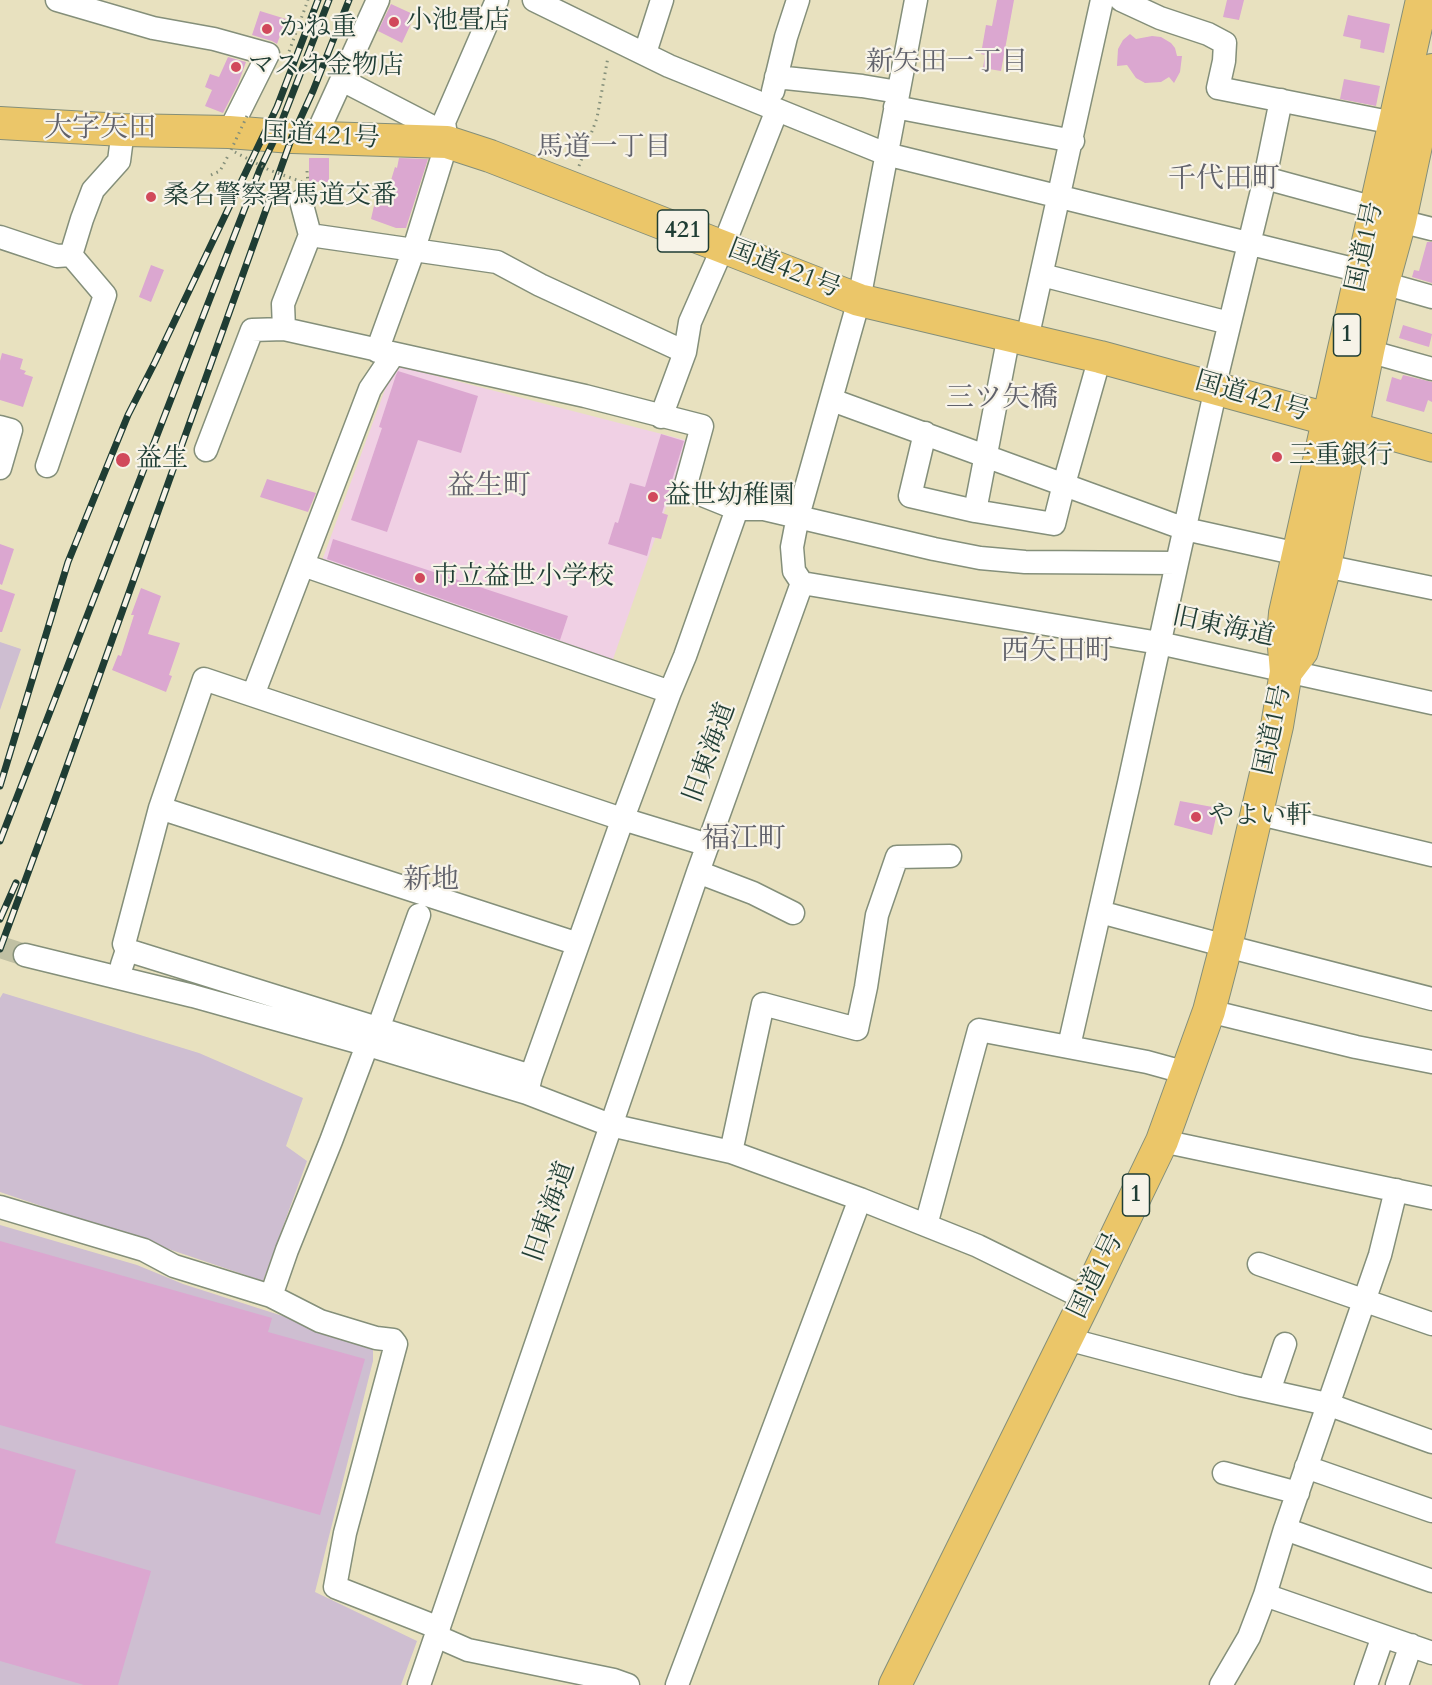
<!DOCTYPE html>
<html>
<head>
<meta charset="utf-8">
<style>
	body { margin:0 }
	canvas { display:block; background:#e8e1bf }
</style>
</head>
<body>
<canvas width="1432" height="1685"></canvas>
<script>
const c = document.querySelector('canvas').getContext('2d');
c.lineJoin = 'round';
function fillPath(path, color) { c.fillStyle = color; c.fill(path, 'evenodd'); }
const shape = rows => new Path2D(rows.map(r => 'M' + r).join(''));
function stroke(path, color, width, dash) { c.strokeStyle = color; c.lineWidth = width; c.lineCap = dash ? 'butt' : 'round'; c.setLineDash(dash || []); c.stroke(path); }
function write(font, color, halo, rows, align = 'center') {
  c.font = font + ' Cardo,"Noto Serif JP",serif'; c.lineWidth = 4.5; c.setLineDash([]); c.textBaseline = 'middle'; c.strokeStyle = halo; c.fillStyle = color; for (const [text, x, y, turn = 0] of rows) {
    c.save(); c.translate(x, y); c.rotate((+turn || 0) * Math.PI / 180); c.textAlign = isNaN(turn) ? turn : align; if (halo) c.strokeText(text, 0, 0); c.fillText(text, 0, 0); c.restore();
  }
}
fillPath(shape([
	[394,365,689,441,612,662,320,566]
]), '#f0d0e4');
fillPath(shape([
	[0,642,21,649,0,710],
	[3,993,199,1053,303,1098,286,1146,307,1161,263,1281,0,1192,0,998],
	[0,1225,137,1265,183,1284,373,1345,373,1361,315,1592,417,1641,401,1685,0,1685]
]), '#cebed1');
fillPath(shape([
	[997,0,1014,0,1001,71,983,68,985,55,981,54,986,25,992,26],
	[1227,0,1244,0,1239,20,1223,17],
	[391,4,415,15,402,43,378,31],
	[260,11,286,19,277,44,272,41,252,35],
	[1348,15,1390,24,1384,53,1360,48,1361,40,1343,36],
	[1130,34,1136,39,1152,36,1161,37,1171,43,1175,48,1177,56,1182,56,1180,72,1174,83,1169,77,1161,82,1145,83,1136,78,1127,65,1117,66,1118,49,1123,40],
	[228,57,246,62,238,84,223,113,205,106,212,90,205,87,210,74,219,77],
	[1344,79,1380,86,1376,106,1340,99],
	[309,158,329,158,329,182,309,182],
	[399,158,428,159,406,228,396,228,371,219,376,197,385,200,395,167,397,168],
	[1427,242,1432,242,1432,283,1412,277,1414,270,1419,271],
	[151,265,164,270,151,302,139,297],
	[1403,325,1432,334,1429,347,1399,338],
	[2,353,23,359,20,369,26,371,24,374,33,377,23,407,0,400,0,361],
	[398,371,478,396,461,453,418,440,387,532,351,520,382,428,379,427,396,375],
	[1403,375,1432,382,1432,402,1428,400,1424,412,1386,401,1392,377,1401,380],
	[661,434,684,441,662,513,668,515,661,539,652,537,647,556,608,544,615,522,618,523,630,483,645,487],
	[267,479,316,493,308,512,260,497],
	[333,539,568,616,560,640,327,559],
	[0,544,14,549,2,585,0,584],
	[141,588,161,596,148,634,180,643,169,675,172,676,166,692,112,670,118,655,121,656,134,615,131,615],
	[0,589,15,594,2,632,0,632],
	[1180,801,1218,808,1212,835,1174,825],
	[0,1241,272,1318,268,1332,365,1359,320,1515,0,1425],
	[0,1448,76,1470,55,1543,151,1571,118,1685,84,1685,0,1661]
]), '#dba7d0');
stroke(shape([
	[0,947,25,955]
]), '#c0c0a3', 22, [22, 11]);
const minor = shape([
	[57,0,153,28,214,39,268,54,229,132],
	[534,0,669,66,886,154,1361,271],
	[1121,0,1160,18,1208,34,1225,43,1224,61,1218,88,1394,123],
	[645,53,662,0],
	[776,77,862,86,898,92],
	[342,80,429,125,438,142],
	[773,91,786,37,798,0],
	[895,107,1073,141],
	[315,138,378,0],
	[1265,178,1375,208],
	[301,201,310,235,283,304,284,329,585,396,702,426,685,488,737,509],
	[1400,221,1432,229],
	[310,235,497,262,540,285,685,352],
	[0,237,57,256,71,255,82,219,93,190,119,161,123,130],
	[1042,275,1229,323],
	[1383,283,1432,297],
	[1027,339,1102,0],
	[377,351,414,249,447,142,444,122,497,0],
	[1368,351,1432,369],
	[1214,388,1265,178,1281,100],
	[832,400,1185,529,1298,554],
	[661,417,685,352,690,322,723,247,777,110],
	[0,427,11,430,0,468],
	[925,433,910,496,975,511,1054,524,1064,484,1100,357],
	[206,450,252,330,284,329],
	[47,466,105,295,71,255],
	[975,511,1009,335],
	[303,565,670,692],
	[1325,566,1432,588],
	[802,583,1159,643,1432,703],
	[802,583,794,571,792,547,798,516,859,300,916,0],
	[253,695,370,389,393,355],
	[160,808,578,944],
	[1256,813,1432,855],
	[698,872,753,893,793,913],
	[1100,912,1226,946,1432,999],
	[127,950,124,944,160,808,204,679,613,816,708,845],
	[25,955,193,996,368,1045,527,1093,610,1125,731,1152,860,1199,978,1246,1086,1299],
	[122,965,127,950,531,1076],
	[1209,1011,1356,1047,1432,1062],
	[378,1029,419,915],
	[1069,1046,1129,783,1177,563,1216,388],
	[527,1093,531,1076,623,818,670,692,685,656,737,509,764,509,934,549,980,558,1025,562,1177,563],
	[1162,1141,1432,1198],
	[731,1152,763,1004,857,1029,866,987,877,915,897,857,950,856],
	[0,1207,144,1250,174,1266,271,1296,320,1321,376,1338,393,1340,396,1344,345,1533,335,1587,439,1628],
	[926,1225,979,1030,1147,1062,1187,1073],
	[1259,1264,1432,1324],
	[271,1296,287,1250,331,1141,372,1032],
	[1067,1339,1241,1385,1327,1404,1432,1442],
	[1269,1391,1285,1344],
	[1306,1467,1432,1511],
	[1224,1473,1298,1493],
	[1285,1529,1432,1581],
	[1265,1595,1432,1653],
	[436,1636,468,1650,614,1680,628,1685],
	[419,1685,698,872,802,583],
	[677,1685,860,1199],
	[1221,1685,1249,1637,1265,1595,1285,1529,1380,1255,1396,1190],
	[1366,1685,1383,1636],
	[1397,1685,1411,1645]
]);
const major = shape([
	[1353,426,1432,448]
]);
const highway = shape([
	[0,123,123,130,229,132,292,137,447,142,490,156,859,300,1100,357,1353,426],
	[1286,672,1302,651,1325,566,1368,351,1383,283,1400,221,1432,70],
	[895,1685,1086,1299,1162,1141,1209,1011,1226,946,1277,726,1286,672,1283,635,1285,613,1422,0]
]);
stroke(minor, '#848f7a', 25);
stroke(major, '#848f7a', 29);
stroke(highway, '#848f7a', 34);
stroke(shape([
	[287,57,308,0],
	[579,166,597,118,608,57],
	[307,171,308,184],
	[211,175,220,171,229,154]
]), '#848f7a', 3, [1.5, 4.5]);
stroke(minor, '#fff', 22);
stroke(major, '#ebc669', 27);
stroke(highway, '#ebc669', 32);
const rail = shape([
	[0,786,68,562,128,415,155,362,277,107,318,0],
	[0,841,260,169,276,136,329,0],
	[0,919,16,883],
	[0,949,53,805,292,137,313,91,349,0]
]);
stroke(rail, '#1f3d34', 7);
stroke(rail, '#f7f3e8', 4.5, [14]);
stroke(shape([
	[247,116,231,150,269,170,308,184]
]), '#848f7a', 3, [1.5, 4.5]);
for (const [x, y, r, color] of [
	[394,22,6,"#d1495b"],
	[267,29,6,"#d1495b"],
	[236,67,6,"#d1495b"],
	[151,197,6,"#d1495b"],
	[1277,457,6,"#d1495b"],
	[123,460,8,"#d1495b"],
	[653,497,6,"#d1495b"],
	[420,578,6,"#d1495b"],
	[1196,817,6,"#d1495b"]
]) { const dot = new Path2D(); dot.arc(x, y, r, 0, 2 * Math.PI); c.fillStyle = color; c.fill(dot); stroke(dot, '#f7f3e8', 2); }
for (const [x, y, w] of [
	[683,231,51],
	[1347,335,27],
	[1136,1195,27]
]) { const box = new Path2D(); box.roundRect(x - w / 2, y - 21, w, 42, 4.5); c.fillStyle = '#f7f3e8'; c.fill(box); stroke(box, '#1f3d34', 1.5); }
write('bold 24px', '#1f3d34', null, [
	["421",683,231],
	["1",1347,335],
	["1",1136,1195]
]);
write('26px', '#1f3d34', '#f7f3e8', [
	["小池畳店",406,22],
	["かね重",279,29],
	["マスオ金物店",248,67],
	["桑名警察署馬道交番",163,197],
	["三重銀行",1289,457],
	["益生",136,460],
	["益世幼稚園",665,497],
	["市立益世小学校",432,578],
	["やよい軒",1208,817]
], 'left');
write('26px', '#1f3d34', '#f7f3e8', [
	["国道421号",321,137,3],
	["国道1号",1366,247,-78],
	["国道421号",784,270,21],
	["国道421号",1252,398,16],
	["旧東海道",1223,628,12],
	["国道1号",1274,730,-78],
	["旧東海道",711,753,-70],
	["旧東海道",551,1212,-71],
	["国道1号",1097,1276,-64]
]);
write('27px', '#61626b', '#f7f3e8', [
	["新矢田一丁目",947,64],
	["馬道一丁目",604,149]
]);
write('28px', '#61626b', '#f7f3e8', [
	["大字矢田",100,130],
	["千代田町",1224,181],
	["三ツ矢橋",1002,400],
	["益生町",489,488],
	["西矢田町",1057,653],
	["福江町",744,841],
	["新地",431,882]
]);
</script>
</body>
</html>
